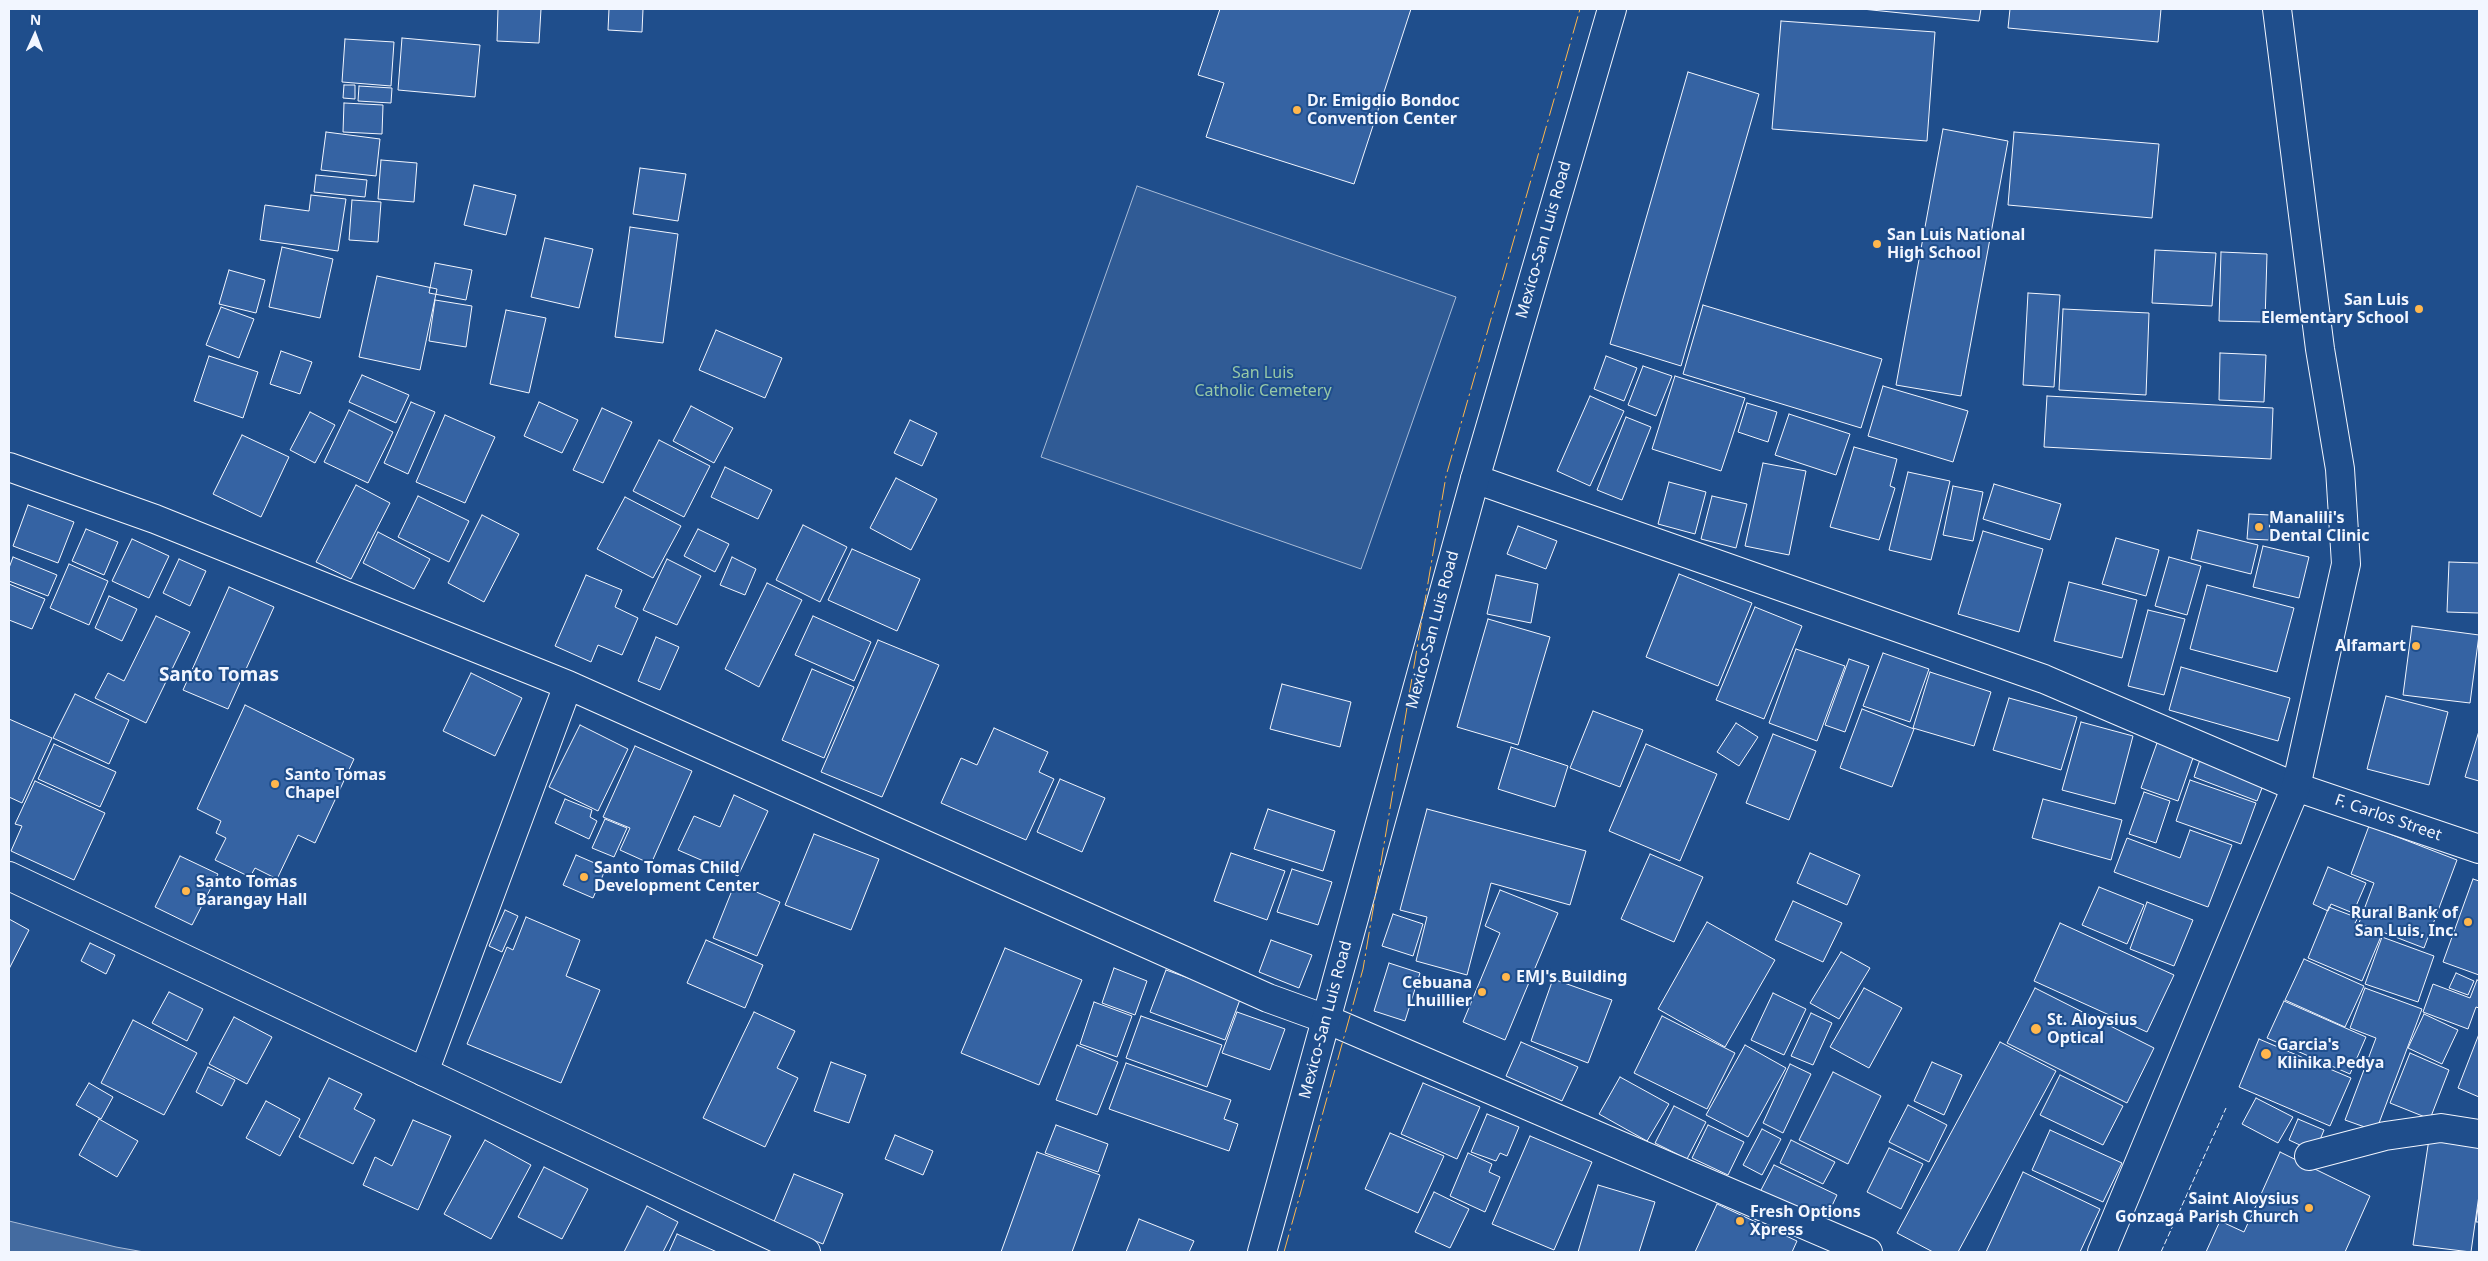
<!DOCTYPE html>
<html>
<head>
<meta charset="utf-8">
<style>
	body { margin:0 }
	#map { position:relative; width:2488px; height:1261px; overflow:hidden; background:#1f4e8c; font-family:"Noto Sans",sans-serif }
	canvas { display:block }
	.frame { position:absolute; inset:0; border:10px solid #f2f6ff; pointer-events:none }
	.north { position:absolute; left:10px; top:10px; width:50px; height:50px; -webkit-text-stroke:4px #1f4e8c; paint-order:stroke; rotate:2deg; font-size:14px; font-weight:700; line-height:20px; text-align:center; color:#f2f6ff }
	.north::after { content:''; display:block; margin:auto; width:18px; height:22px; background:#f2f6ff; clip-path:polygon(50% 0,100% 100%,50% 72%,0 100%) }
</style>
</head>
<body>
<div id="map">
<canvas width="2488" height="1261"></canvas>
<div class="frame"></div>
<div class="north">N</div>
</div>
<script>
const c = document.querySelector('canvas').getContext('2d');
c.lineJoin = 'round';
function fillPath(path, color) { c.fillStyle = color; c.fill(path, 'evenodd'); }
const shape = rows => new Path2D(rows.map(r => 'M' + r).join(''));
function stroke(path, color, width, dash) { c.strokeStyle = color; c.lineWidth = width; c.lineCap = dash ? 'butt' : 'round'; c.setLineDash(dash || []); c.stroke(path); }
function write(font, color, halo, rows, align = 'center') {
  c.font = font + ' "Noto Sans",sans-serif'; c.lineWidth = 4; c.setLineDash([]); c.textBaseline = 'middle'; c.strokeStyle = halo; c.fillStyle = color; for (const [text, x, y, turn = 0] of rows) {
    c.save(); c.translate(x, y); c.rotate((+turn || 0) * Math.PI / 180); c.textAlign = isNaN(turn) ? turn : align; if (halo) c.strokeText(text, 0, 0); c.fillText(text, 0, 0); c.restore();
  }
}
const built = shape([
	[1137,186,1456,297,1361,569,1041,457,1137,186]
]);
fillPath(built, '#305b95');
stroke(built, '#a8bbd7', 1);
const water = shape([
	[9,1221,116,1247,144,1252,9,1252,9,1221]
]);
fillPath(water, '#446ba0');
stroke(water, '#a8bbd7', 1);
const building = shape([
	[498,9,541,9,539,43,497,41,498,9],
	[609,9,643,9,642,32,608,30,609,9],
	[1220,9,1411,9,1354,184,1206,137,1224,83,1198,75,1220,9],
	[1862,9,1981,9,1979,21,1862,9],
	[2010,9,2161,9,2158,42,2008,28,2010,9],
	[1781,21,1935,32,1927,141,1772,129,1781,21],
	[402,38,480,45,475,97,398,90,402,38],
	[345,39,394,42,391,86,342,82,345,39],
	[1688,72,1759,94,1681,366,1610,344,1688,72],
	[344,85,355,85,355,99,343,98,344,85],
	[359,86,392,88,391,103,358,101,359,86],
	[344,103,383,105,382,134,343,132,344,103],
	[1943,129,2008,141,1961,396,1896,385,1943,129],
	[326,132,380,139,376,176,321,170,326,132],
	[2014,132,2159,144,2152,218,2008,205,2014,132],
	[381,160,417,163,414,202,378,199,381,160],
	[640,168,686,174,678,221,633,214,640,168],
	[316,175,367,180,365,197,314,192,316,175],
	[474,185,516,195,506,235,464,225,474,185],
	[311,195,346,199,338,251,260,240,265,205,309,211,311,195],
	[352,200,381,202,378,242,349,240,352,200],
	[630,227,678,234,663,343,615,337,630,227],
	[545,238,593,249,579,308,531,297,545,238],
	[282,247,333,259,320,318,269,307,282,247],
	[2155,250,2216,253,2212,306,2152,303,2155,250],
	[2221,252,2267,254,2265,322,2219,321,2221,252],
	[435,263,472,270,466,300,429,293,435,263],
	[229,270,265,280,256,313,219,304,229,270],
	[377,276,437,289,420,370,359,357,377,276],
	[2028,293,2060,295,2054,387,2023,385,2028,293],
	[435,300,472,306,466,347,429,341,435,300],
	[1703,305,1882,359,1861,428,1683,374,1703,305],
	[221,307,254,319,239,358,206,345,221,307],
	[2063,309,2149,313,2146,395,2059,390,2063,309],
	[506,310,546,318,529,393,490,384,506,310],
	[716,330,782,358,765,398,699,370,716,330],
	[281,351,312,362,300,394,270,384,281,351],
	[2220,353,2266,355,2264,402,2219,400,2220,353],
	[209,356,258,372,243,418,194,401,209,356],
	[1606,356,1637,368,1624,401,1594,389,1606,356],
	[1643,366,1672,376,1656,416,1628,405,1643,366],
	[362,375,409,395,396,423,349,402,362,375],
	[1675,376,1745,398,1721,471,1652,449,1675,376],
	[1883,386,1968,411,1953,462,1868,436,1883,386],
	[1590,396,1624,411,1590,486,1557,471,1590,396],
	[2047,396,2273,408,2271,459,2044,447,2047,396],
	[411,402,435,412,408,474,384,463,411,402],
	[539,402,578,420,562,453,524,436,539,402],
	[1747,403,1777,412,1768,442,1738,432,1747,403],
	[691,406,733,428,714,463,673,441,691,406],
	[602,408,632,422,603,483,573,470,602,408],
	[349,410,393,432,368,483,324,462,349,410],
	[310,412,335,425,315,463,290,450,310,412],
	[1789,414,1850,434,1836,475,1775,455,1789,414],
	[445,415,495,437,465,503,416,482,445,415],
	[1626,417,1651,427,1622,500,1597,490,1626,417],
	[910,420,937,433,922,466,894,453,910,420],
	[242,435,289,457,261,517,213,494,242,435],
	[659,440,710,466,684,517,633,491,659,440],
	[1854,447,1897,459,1890,486,1895,488,1879,540,1830,527,1854,447],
	[1763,463,1806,471,1789,555,1745,546,1763,463],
	[725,467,772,490,758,519,711,497,725,467],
	[1908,472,1950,481,1931,560,1889,550,1908,472],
	[896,478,937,499,911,550,870,528,896,478],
	[1669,482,1706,492,1695,534,1658,524,1669,482],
	[1994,484,2061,504,2050,540,1983,519,1994,484],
	[356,485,390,503,351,579,316,562,356,485],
	[1953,486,1983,492,1973,541,1943,535,1953,486],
	[418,496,469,521,449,562,398,537,418,496],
	[1712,496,1747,504,1736,548,1701,539,1712,496],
	[625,497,681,526,653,578,597,549,625,497],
	[28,505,74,522,58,563,13,546,28,505],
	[2249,514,2270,515,2269,540,2247,539,2249,514],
	[482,515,519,534,484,602,448,583,482,515],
	[803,525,847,547,820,602,776,580,803,525],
	[1518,526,1557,541,1546,569,1507,554,1518,526],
	[86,529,118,542,104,575,72,561,86,529],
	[698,529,729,544,715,572,684,556,698,529],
	[2198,530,2258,545,2251,574,2191,559,2198,530],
	[1983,531,2043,549,2019,632,1958,614,1983,531],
	[378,532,430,559,414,589,363,563,378,532],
	[2116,538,2159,550,2146,596,2102,584,2116,538],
	[132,539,169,556,149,598,112,581,132,539],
	[2263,546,2309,557,2299,598,2253,587,2263,546],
	[852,549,920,579,897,631,828,600,852,549],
	[13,557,57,575,48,596,9,581,9,568,13,557],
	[732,557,756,569,745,595,720,585,732,557],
	[2169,557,2201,566,2187,615,2155,606,2169,557],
	[179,559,206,571,190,606,163,593,179,559],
	[667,559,701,576,677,625,643,610,667,559],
	[2449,562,2479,563,2479,613,2447,612,2449,562],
	[69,564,108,581,89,625,50,608,69,564],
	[1679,574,1752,603,1718,686,1646,657,1679,574],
	[586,575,622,590,615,607,638,618,622,655,598,645,591,662,555,646,586,575],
	[1496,575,1538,584,1531,623,1487,614,1496,575],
	[2069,582,2137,600,2122,658,2054,641,2069,582],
	[767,583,802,600,759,687,725,669,767,583],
	[9,584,45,599,32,629,9,620,9,584],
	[2207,585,2294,608,2277,672,2190,649,2207,585],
	[229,587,274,607,228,709,183,690,229,587],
	[109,596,137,609,122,641,95,628,109,596],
	[1755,607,1802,626,1764,719,1716,700,1755,607],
	[2148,610,2185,619,2164,695,2128,686,2148,610],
	[156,616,190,632,146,723,95,698,108,673,124,681,156,616],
	[813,616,871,642,854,681,795,655,813,616],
	[1488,619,1550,637,1518,745,1457,727,1488,619],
	[2412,626,2479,635,2470,703,2403,695,2412,626],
	[656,637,679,647,660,690,638,681,656,637],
	[878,640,939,665,882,797,821,772,878,640],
	[1796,649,1845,666,1817,741,1769,723,1796,649],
	[1883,653,1929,669,1910,722,1863,706,1883,653],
	[1849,659,1869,666,1845,732,1825,725,1849,659],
	[2181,667,2290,698,2278,741,2169,710,2181,667],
	[812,669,854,687,824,758,782,740,812,669],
	[1930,672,1991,692,1974,746,1913,728,1930,672],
	[471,673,522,698,495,756,443,731,471,673],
	[1282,684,1351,702,1340,747,1270,729,1282,684],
	[75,694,129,720,109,764,53,738,75,694],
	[2386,696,2448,712,2429,785,2367,769,2386,696],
	[2009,698,2077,717,2061,770,1993,750,2009,698],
	[245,705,354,759,315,843,298,835,277,879,255,868,250,877,215,860,226,838,216,833,221,821,197,809,245,705],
	[1862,709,1914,729,1892,787,1840,768,1862,709],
	[1593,711,1643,730,1620,787,1570,768,1593,711],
	[9,719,52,738,22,803,9,797,9,719],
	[2081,722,2133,736,2115,804,2062,790,2081,722],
	[1736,723,1758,737,1739,766,1717,752,1736,723],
	[580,725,628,749,598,811,549,787,580,725],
	[994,728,1048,752,1039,772,1054,779,1026,840,941,803,961,758,977,765,994,728],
	[2479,731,2479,781,2465,777,2479,731],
	[1773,734,1816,751,1789,820,1746,803,1773,734],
	[2157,743,2194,755,2178,801,2141,788,2157,743],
	[54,744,116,772,100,807,38,779,54,744],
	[1646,744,1717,774,1680,861,1609,831,1646,744],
	[635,746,692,771,651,864,620,850,630,828,603,817,635,746],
	[1511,747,1568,766,1555,807,1498,789,1511,747],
	[2203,751,2267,775,2257,801,2194,777,2203,751],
	[1060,779,1105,798,1082,852,1037,832,1060,779],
	[2190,780,2256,803,2241,844,2176,821,2190,780],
	[35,781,105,813,74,880,11,851,22,826,15,824,35,781],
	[2144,792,2170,801,2156,843,2129,834,2144,792],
	[734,795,768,811,738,876,678,850,694,816,720,827,734,795],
	[565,799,592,810,590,817,597,821,589,839,555,823,565,799],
	[2043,799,2122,820,2111,860,2032,838,2043,799],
	[1268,809,1335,831,1323,871,1254,849,1268,809],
	[1427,809,1586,851,1570,905,1491,883,1467,975,1416,961,1427,917,1400,910,1427,809],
	[605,819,627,828,614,857,592,848,605,819],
	[2369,826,2457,860,2424,948,2359,923,2374,883,2351,874,2369,826],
	[2190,830,2232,845,2208,907,2114,872,2127,838,2180,858,2190,830],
	[814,834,879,859,851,930,785,905,814,834],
	[1231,853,1285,871,1267,920,1214,901,1231,853],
	[1810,853,1860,875,1847,905,1797,883,1810,853],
	[1650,854,1703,877,1674,942,1621,919,1650,854],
	[576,855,606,868,593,898,563,885,576,855],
	[180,856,218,874,192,925,155,907,180,856],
	[2328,867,2366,883,2353,913,2331,904,2328,911,2313,904,2328,867],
	[1292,869,1332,882,1318,925,1277,912,1292,869],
	[2473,879,2479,881,2479,975,2443,962,2473,879],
	[735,883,780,902,757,956,713,938,735,883],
	[2099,887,2144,905,2127,944,2082,925,2099,887],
	[1500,890,1558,913,1505,1040,1463,1022,1500,933,1485,926,1500,890],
	[1793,901,1842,923,1823,962,1775,940,1793,901],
	[2147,902,2193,920,2174,966,2130,949,2147,902],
	[2329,907,2358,918,2355,923,2382,934,2362,981,2308,958,2329,907],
	[505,910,518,916,502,952,489,946,505,910],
	[1393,914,1423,924,1413,956,1382,946,1393,914],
	[526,917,580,940,566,976,600,990,561,1083,467,1044,507,947,513,950,526,917],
	[9,919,29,930,9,969,9,919],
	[1707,922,1775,960,1725,1047,1658,1009,1707,922],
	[2060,923,2174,975,2147,1032,2034,981,2060,923],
	[2382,937,2434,956,2418,1002,2365,984,2382,937],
	[706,940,763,965,745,1008,687,983,706,940],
	[1271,940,1312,955,1299,988,1259,972,1271,940],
	[90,943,115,955,106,974,81,961,90,943],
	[1005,948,1082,980,1039,1085,961,1053,1005,948],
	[1841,952,1870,968,1839,1019,1810,1003,1841,952],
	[2304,959,2364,986,2345,1027,2285,1000,2304,959],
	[1389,963,1420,973,1405,1021,1374,1011,1389,963],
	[1114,968,1147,981,1135,1015,1102,1003,1114,968],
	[1166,970,1241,997,1225,1040,1150,1012,1166,970],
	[2456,973,2474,981,2468,995,2449,988,2456,973],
	[1553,979,1612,1000,1588,1063,1531,1041,1553,979],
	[2477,980,2479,981,2479,1008,2476,1007,2468,1029,2423,1012,2433,984,2470,998,2477,980],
	[1864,988,1902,1008,1869,1068,1830,1047,1864,988],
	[2035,988,2154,1048,2127,1103,2007,1043,2035,988],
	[2365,988,2422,1009,2376,1131,2345,1120,2376,1038,2350,1028,2365,988],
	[169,992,203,1009,187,1041,152,1023,169,992],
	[1773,993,1806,1009,1784,1055,1751,1040,1773,993],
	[2284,1001,2366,1037,2350,1074,2267,1038,2284,1001],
	[1094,1002,1132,1016,1117,1057,1080,1044,1094,1002],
	[754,1012,795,1031,777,1068,798,1078,765,1147,703,1118,754,1012],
	[1237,1012,1285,1029,1270,1070,1222,1053,1237,1012],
	[1811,1013,1832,1023,1813,1065,1791,1056,1811,1013],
	[2424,1014,2458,1030,2442,1064,2408,1048,2424,1014],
	[1141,1016,1222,1045,1207,1087,1126,1058,1141,1016],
	[1662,1016,1735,1053,1707,1109,1634,1073,1662,1016],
	[234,1017,272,1037,247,1084,209,1064,234,1017],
	[133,1020,197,1053,164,1115,101,1083,133,1020],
	[2479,1034,2479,1097,2458,1088,2479,1034],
	[2259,1039,2351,1078,2330,1126,2239,1087,2259,1039],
	[1521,1042,1578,1067,1562,1101,1506,1076,1521,1042],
	[2000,1042,2056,1071,1958,1252,1933,1252,1897,1233,2000,1042],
	[1077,1045,1118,1062,1097,1115,1056,1100,1077,1045],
	[1745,1045,1786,1068,1748,1137,1706,1115,1745,1045],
	[2410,1053,2449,1070,2430,1119,2390,1103,2410,1053],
	[831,1062,866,1075,849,1123,814,1111,831,1062],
	[1932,1062,1962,1075,1944,1115,1914,1101,1932,1062],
	[1126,1063,1231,1100,1224,1119,1238,1124,1229,1151,1109,1109,1126,1063],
	[1790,1064,1811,1074,1783,1133,1763,1123,1790,1064],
	[208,1067,235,1080,222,1106,196,1092,208,1067],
	[1833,1072,1881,1096,1848,1164,1799,1140,1833,1072],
	[2060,1075,2123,1106,2103,1145,2040,1115,2060,1075],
	[1620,1077,1669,1104,1647,1141,1599,1114,1620,1077],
	[329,1078,362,1094,354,1109,375,1120,353,1164,299,1137,329,1078],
	[89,1083,113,1097,101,1119,76,1105,89,1083],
	[1423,1083,1480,1107,1457,1159,1401,1134,1423,1083],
	[2256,1098,2293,1117,2278,1143,2242,1124,2256,1098],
	[266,1101,300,1119,280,1156,246,1138,266,1101],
	[1908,1105,1947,1125,1929,1162,1889,1142,1908,1105],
	[1674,1106,1706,1122,1687,1159,1655,1143,1674,1106],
	[1487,1114,1519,1127,1507,1156,1500,1153,1496,1161,1471,1152,1487,1114],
	[99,1119,138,1141,117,1177,79,1155,99,1119],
	[2298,1119,2324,1130,2315,1152,2289,1140,2298,1119],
	[413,1120,451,1136,418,1210,363,1185,375,1157,392,1166,413,1120],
	[1056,1125,1108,1144,1098,1172,1045,1153,1056,1125],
	[1708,1125,1744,1142,1728,1175,1692,1158,1708,1125],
	[1762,1129,1781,1139,1762,1175,1743,1165,1762,1129],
	[2050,1130,2122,1163,2103,1202,2032,1170,2050,1130],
	[1390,1133,1444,1156,1418,1213,1365,1189,1390,1133],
	[895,1135,933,1151,923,1175,885,1159,895,1135],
	[1530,1136,1592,1162,1554,1250,1492,1224,1530,1136],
	[2429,1139,2479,1147,2479,1195,2471,1252,2413,1245,2429,1139],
	[485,1140,531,1165,491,1239,444,1214,485,1140],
	[1791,1140,1835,1162,1823,1184,1780,1163,1791,1140],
	[1889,1148,1923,1164,1901,1209,1867,1192,1889,1148],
	[1037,1152,1100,1175,1072,1252,1001,1252,1037,1152],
	[2280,1152,2370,1196,2345,1252,2206,1252,2220,1221,2244,1232,2280,1152],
	[1468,1153,1492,1164,1489,1172,1500,1177,1485,1212,1450,1196,1468,1153],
	[1774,1165,1837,1195,1824,1223,1760,1192,1774,1165],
	[544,1167,588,1189,562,1239,518,1217,544,1167],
	[2023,1172,2100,1209,2080,1252,1986,1252,2023,1172],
	[794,1174,843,1194,823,1244,773,1224,794,1174],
	[1598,1185,1655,1202,1639,1252,1578,1252,1598,1185],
	[1434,1192,1469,1209,1450,1248,1415,1232,1434,1192],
	[2479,1200,2479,1222,2476,1222,2479,1200],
	[1717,1204,1797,1241,1792,1252,1695,1252,1717,1204],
	[647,1206,678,1222,663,1252,624,1252,647,1206],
	[1139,1219,1194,1241,1189,1252,1126,1252,1139,1219],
	[677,1234,717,1252,669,1252,677,1234]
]);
fillPath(building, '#3563a3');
stroke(building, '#f2f6ff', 1);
const minor = shape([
	[9,467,155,519,568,685,1268,998,1326,1019,1868,1252],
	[1475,479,2044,679,2296,787,2479,849],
	[424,1072,568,685],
	[2309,1156,2385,1136,2441,1128,2479,1134]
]);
const tertiary = shape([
	[9,876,806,1252]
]);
const secondary = shape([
	[1262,1252,1475,479,1612,9],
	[2102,1252,2296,787,2346,564,2340,469,2320,349,2277,9]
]);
stroke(minor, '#f2f6ff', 30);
stroke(tertiary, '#f2f6ff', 30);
stroke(secondary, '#f2f6ff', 30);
stroke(minor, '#1f4e8c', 28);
stroke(tertiary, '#1f4e8c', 28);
stroke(secondary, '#1f4e8c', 28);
stroke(shape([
	[2161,1252,2226,1108]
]), '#f2f6ff', 1, [6, 2.5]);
stroke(shape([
	[1284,1252,1363,969,1446,476,1580,9]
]), '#ffb74d', 1, [18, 4, 2.5, 4]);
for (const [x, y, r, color] of [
	[1297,110,5,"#ffb74d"],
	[1877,244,5,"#ffb74d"],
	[2419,309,5,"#ffb74d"],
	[2259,527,5,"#ffb74d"],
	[2416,646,5,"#ffb74d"],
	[275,784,5,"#ffb74d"],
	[584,877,5,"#ffb74d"],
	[186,891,5,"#ffb74d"],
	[2468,922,5,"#ffb74d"],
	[1506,977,5,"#ffb74d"],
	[1482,992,5,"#ffb74d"],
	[2036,1029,6,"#ffb74d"],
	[2266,1054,6,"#ffb74d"],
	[2309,1208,5,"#ffb74d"],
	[1740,1221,5,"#ffb74d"]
]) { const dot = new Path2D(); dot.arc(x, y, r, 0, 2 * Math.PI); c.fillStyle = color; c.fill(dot); stroke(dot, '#1f4e8c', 2); }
write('bold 16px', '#f2f6ff', '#1f4e8c', [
	["Dr. Emigdio Bondoc",1307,101],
	["Convention Center",1307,119],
	["San Luis National",1887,235],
	["High School",1887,253],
	["San Luis",2409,300,"right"],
	["Elementary School",2409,318,"right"],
	["Manalili's",2269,518],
	["Dental Clinic",2269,536],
	["Alfamart",2406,646,"right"],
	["Santo Tomas",285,775],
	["Chapel",285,793],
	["Santo Tomas Child",594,868],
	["Development Center",594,886],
	["Santo Tomas",196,882],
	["Barangay Hall",196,900],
	["Rural Bank of",2458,913,"right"],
	["San Luis, Inc.",2458,931,"right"],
	["EMJ's Building",1516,977],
	["Cebuana",1472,983,"right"],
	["Lhuillier",1472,1001,"right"],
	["St. Aloysius",2047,1020],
	["Optical",2047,1038],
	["Garcia's",2277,1045],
	["Klinika Pedya",2277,1063],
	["Saint Aloysius",2299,1199,"right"],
	["Gonzaga Parish Church",2299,1217,"right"],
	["Fresh Options",1750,1212],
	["Xpress",1750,1230]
], 'left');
write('16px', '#f2f6ff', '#1f4e8c', [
	["Mexico-San Luis Road",1544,240,-74],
	["Mexico-San Luis Road",1433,630,-75],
	["F. Carlos Street",2388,818,19],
	["Mexico-San Luis Road",1326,1020,-75]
]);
write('16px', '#97c8a6', '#1f4e8c', [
	["San Luis",1263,373],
	["Catholic Cemetery",1263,391]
]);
write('bold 19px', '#f2f6ff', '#1f4e8c', [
	["Santo Tomas",219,676]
]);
</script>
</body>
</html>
